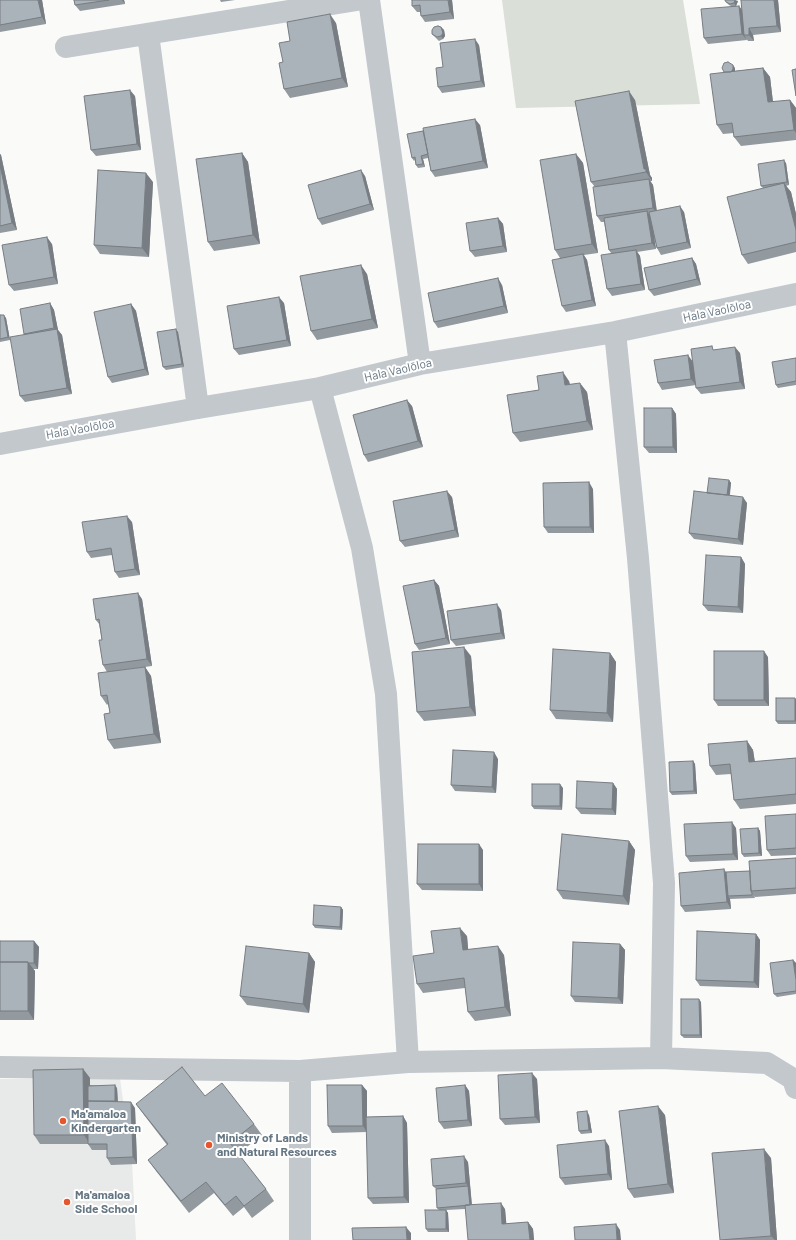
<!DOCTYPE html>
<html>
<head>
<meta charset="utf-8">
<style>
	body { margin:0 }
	canvas { display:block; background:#fafaf8 }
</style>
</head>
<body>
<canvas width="796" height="1240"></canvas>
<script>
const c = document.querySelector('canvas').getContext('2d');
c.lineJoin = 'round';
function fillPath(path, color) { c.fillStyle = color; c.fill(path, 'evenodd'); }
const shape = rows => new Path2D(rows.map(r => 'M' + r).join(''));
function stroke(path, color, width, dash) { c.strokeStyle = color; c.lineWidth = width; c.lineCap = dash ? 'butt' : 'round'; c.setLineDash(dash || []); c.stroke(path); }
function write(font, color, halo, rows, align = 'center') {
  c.font = font + ' Barlow,sans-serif'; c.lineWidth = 4; c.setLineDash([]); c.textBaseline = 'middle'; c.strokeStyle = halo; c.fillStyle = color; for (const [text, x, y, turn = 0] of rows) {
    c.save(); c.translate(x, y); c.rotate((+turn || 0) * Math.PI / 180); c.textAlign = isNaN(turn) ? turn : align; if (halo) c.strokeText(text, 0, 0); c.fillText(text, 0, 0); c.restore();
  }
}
fillPath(shape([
	[0,1079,120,1079,132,1162,136,1240,0,1240]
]), '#e8e9e9');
fillPath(shape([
	[502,0,683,0,700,104,516,108]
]), '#dadfd7');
stroke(shape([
	[369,0,420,364],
	[148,34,198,408],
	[66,47,357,0],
	[0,444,198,408,320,388,420,364,615,332,796,294],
	[661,1058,767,1063,793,1079,796,1088],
	[408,1062,661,1058,664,883,638,558,615,332],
	[0,1067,300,1071,408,1062,386,694,362,548,320,388],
	[300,1240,300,1071]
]), '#c3c8cc', 22);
fillPath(shape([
	[0,0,42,0,46,24,0,32],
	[74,0,124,0,125,4,80,11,75,5],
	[220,0,235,0,221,2],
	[452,0,454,19,425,22,421,16,420,12,417,12,412,6],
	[778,0,781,32,753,35,754,41,748,41,746,38,747,40,708,44,704,38,731,6,729,5,726,2,738,1,736,6,742,9],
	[336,23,348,87,290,98,284,89,283,62,290,41],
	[441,27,444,30,445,36,443,39,439,41,432,34],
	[479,45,485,87,442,93,438,87,443,67],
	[735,68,735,71,763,68,770,77,773,102,790,100,796,108,796,140,741,146,734,137,734,133,723,134,717,125],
	[135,96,141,150,96,156,91,150],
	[635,100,650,175,652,178,652,181,650,181,653,185,657,211,684,212,691,248,661,255,657,248,654,238,656,249,637,252,640,256,645,290,612,296,607,289,611,253,609,250,604,222,601,222,597,216,595,187,591,182],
	[480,125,488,168,435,177,431,171,428,158,423,159,425,167,418,168,416,165,415,160,414,161,412,158],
	[242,153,248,162,260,244,214,251,208,242],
	[0,154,1,155,17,230,0,233],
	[576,154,583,163,598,253,584,255,587,260,596,306,566,312,562,306,560,258,555,250],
	[786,163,789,185,786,186,791,192,796,214,796,252,748,264,742,255,763,188,761,186],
	[365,176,374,210,322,225,318,219],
	[153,182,149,257,100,254,94,245],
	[498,218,503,224,507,252,475,257,470,251],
	[52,244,58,284,14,291,9,285],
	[692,258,696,264,701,285,654,296,649,290],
	[367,274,378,328,317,340,311,331],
	[502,285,508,313,438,328,434,322],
	[50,303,54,310,58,330,62,335,72,394,25,402,20,396,25,335,24,334],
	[284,303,291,346,239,355,234,349],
	[131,304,136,311,149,375,112,383,108,377],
	[0,315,6,318,10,340,0,342],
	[178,332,184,367,166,370,163,367],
	[715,350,740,353,745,389,701,394,696,388],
	[688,355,696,385,662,390,658,383],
	[796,358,796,385,778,388,776,385],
	[569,381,570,384,587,392,593,430,520,442,513,433,539,390],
	[412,406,423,447,368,462,364,455],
	[672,408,676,414,677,453,649,453,644,447],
	[729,480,731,483,730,495,747,503,743,545,694,539,689,533,707,493],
	[593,489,594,533,548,533,544,527],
	[452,497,459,537,405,547,400,541],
	[132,522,140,575,119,578,115,572,112,555,91,558,87,552],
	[741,557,745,564,743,613,708,611,703,605],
	[434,580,439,586,450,644,419,650,415,644],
	[142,599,152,666,107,672,103,665,102,640,99,624,96,620],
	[501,610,505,639,456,646,451,640],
	[610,653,616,662,613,722,556,719,550,710],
	[471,656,476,716,424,721,417,712],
	[768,657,769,706,718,706,714,700],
	[145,667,151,676,161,743,114,749,108,740,110,713,108,704,107,705,101,696],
	[795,698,796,700,796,724,778,724,776,721],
	[747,741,753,750,755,762,796,758,796,804,740,809,734,800,731,774,716,775,710,766],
	[498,759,496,793,455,791,451,785],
	[693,761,695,764,697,794,672,795,670,792],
	[613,783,617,789,616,815,581,814,576,808],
	[563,788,562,810,534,809,532,806],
	[796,814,796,855,771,856,767,850],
	[736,828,738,860,690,862,686,856],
	[758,828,760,831,762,856,744,857,742,854],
	[629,841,635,850,629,905,563,899,557,890],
	[483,850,483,891,422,890,417,884],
	[796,858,796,894,755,897,754,896,755,898,730,899,731,909,685,912,681,906,726,872,750,871],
	[341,907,343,910,342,930,315,928,313,925],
	[756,934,760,940,759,988,700,986,696,980],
	[467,936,468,950,504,955,511,1016,475,1021,468,1012,465,988,423,993,417,984,434,953],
	[0,941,34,941,39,947,38,969,33,969,35,971,34,1020,0,1020],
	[620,944,625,950,623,1004,575,1002,571,996],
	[309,953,315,962,309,1013,247,1005,240,996],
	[793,960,796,963,796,994,777,997,774,994],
	[701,1002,702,1038,684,1038,681,1035],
	[83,1069,90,1078,90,1085,117,1088,118,1102,135,1108,137,1164,111,1165,107,1158,107,1150,92,1150,88,1144,40,1144,34,1135],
	[537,1079,540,1123,505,1125,500,1119],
	[362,1085,367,1091,367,1117,403,1116,407,1123,409,1203,373,1204,368,1198,367,1132,332,1133,328,1126],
	[465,1085,469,1091,472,1126,444,1129,439,1122],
	[205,1096,254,1124,262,1135,238,1154,266,1189,274,1201,252,1218,244,1207,233,1216,214,1193,189,1213,156,1171,148,1160,167,1145,144,1115,136,1104],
	[589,1115,592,1133,581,1134,579,1131],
	[665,1115,674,1193,634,1198,628,1189],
	[609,1146,612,1180,565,1185,560,1178],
	[771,1158,777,1240,720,1240],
	[468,1162,472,1205,505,1209,506,1224,528,1222,533,1229,534,1240,465,1209,446,1210,448,1213,449,1232,428,1232,426,1229,439,1210,437,1208,436,1189,433,1186]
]), '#929a9f');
fillPath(shape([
	[38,0,42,0,46,24,42,17],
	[122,0,124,0,125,4],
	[448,0,452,0,454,19,450,12],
	[735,0,738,1,736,6,734,3],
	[774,0,778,0,781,32,777,26],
	[739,6,744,12,744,35,746,38,747,40,742,34],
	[330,14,336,23,348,87,342,78],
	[441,27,444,30,445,36,443,39,441,36],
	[749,28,753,35,754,41,749,35],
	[475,39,479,45,485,87,481,81],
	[733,65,735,68,735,72,731,72],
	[763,68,770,77,774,111,768,102],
	[130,90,135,96,141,150,137,144],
	[629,91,635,100,650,175,652,178,652,181,644,169],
	[790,100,796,108,796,133,794,130],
	[475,119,480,125,488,168,483,161],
	[242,153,248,162,260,244,253,235],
	[0,154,1,155,17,230,12,223,0,165],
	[576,154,583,163,598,253,592,244],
	[421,156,423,159,425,167,423,164],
	[784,160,786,163,789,185,787,182],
	[361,170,365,176,374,210,370,204],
	[146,173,153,182,149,257,142,248],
	[649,179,653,185,657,214,653,208],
	[784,183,791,192,796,214,796,230],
	[680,206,684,212,691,248,687,242],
	[647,211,651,218,656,249,652,243],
	[498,218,503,224,507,252,503,246],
	[47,237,52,244,58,284,54,277],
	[636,250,640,256,645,290,641,284],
	[583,254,587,260,596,306,592,300],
	[692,258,696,264,701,285,697,279],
	[361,265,367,274,378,328,372,319],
	[498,278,502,285,508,313,504,306],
	[279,297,284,303,291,346,287,340],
	[50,303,54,310,58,330,62,335,72,394,67,388,58,333,54,328],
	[131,304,136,311,149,375,145,369],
	[4,315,6,318,10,340,8,337],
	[176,329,178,332,184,367,182,364],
	[735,347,740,353,745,389,740,382],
	[688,355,693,362,696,385,691,379],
	[563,372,569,381,571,394,565,385],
	[580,383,587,392,593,430,587,421],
	[407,400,412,406,423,447,418,441],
	[672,408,676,414,677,453,673,447],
	[729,480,731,483,729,498,727,495],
	[589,482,593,489,594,533,590,527],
	[447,491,452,497,459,537,455,530],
	[743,497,747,503,743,545,738,539],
	[127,516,132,522,140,575,135,569],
	[741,557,745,564,743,613,738,607],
	[434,580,439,586,450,644,446,638],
	[138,593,142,599,152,666,147,659],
	[497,604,501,610,505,639,501,633],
	[464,647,471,656,476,716,470,707],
	[764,651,768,657,769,706,764,700],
	[610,653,616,662,613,722,607,713],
	[145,667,151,676,161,743,154,734],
	[795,698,796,700,796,722,795,721],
	[747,741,753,750,756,771,749,762],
	[494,752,498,759,496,793,492,787],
	[693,761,695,764,697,794,694,791],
	[613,783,617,789,616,815,612,809],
	[560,784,563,788,562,810,560,806],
	[732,822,736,828,738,860,733,854],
	[758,828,760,831,762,856,759,853],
	[629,841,635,850,629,905,623,896],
	[479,844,483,850,483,891,479,884],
	[724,869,728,875,728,896,730,899,731,909,727,902],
	[341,907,343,910,342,930,340,927],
	[460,928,467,936,469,959,463,950],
	[756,934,760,940,759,988,754,982],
	[34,941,39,947,38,969,34,963],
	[620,944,625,950,623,1004,618,998],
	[498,946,504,955,511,1016,505,1007],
	[309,953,315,962,309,1013,303,1004],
	[793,960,796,963,796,980],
	[28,962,35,971,34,1020,28,1011],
	[699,999,701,1002,702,1038,700,1035],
	[83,1069,90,1078,90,1144,84,1135],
	[532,1073,537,1079,540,1123,535,1117],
	[115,1085,117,1088,118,1106,115,1102],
	[362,1085,367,1091,367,1132,363,1126],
	[465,1085,469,1091,472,1126,468,1120],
	[131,1102,135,1108,137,1164,133,1157],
	[658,1106,665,1115,674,1193,668,1184],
	[587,1111,589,1115,592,1133,589,1130],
	[403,1116,407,1123,409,1203,404,1197],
	[605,1140,609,1146,612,1180,608,1174],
	[764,1149,771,1158,777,1240,775,1240,771,1236],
	[464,1156,468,1162,472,1208,470,1205,468,1186,466,1183],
	[501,1203,505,1209,507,1230,502,1224],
	[446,1210,448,1213,449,1232,446,1229],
	[528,1222,533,1229,534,1240,530,1240],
	[616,1224,620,1230,621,1240,617,1240],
	[406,1227,411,1233,411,1240,407,1240]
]), '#777d82');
const building = shape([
	[0,0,38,0,42,17,0,25,0,0],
	[74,0,109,0,75,5,74,0],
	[412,0,448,0,450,12,421,16,420,5,412,6,412,0],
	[725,0,735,0,734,3,730,4,726,2,725,0],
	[741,0,774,0,777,26,749,28,749,35,744,35,741,0],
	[739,6,742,34,704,38,701,9,739,6],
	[330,14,342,78,284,89,279,63,283,62,279,43,290,41,287,22,330,14],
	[438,26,441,27,443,33,441,36,437,37,432,34,432,30,434,27,438,26],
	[475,39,481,81,438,87,436,68,443,67,440,43,475,39],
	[728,62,733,65,733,69,731,72,724,72,722,68,724,63,728,62],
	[763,68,768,102,790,100,794,130,734,137,732,123,717,125,710,74,763,68],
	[796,69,796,96,792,70,796,69],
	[130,90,137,144,91,150,84,96,130,90],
	[629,91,644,169,646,169,646,172,591,182,575,101,629,91],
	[475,119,483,161,431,171,423,128,475,119],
	[423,131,428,154,421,156,423,164,416,165,415,157,412,158,407,134,423,131],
	[242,153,253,235,208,242,196,159,242,153],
	[576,154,592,244,555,250,540,160,576,154],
	[784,160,787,182,761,186,758,164,784,160],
	[0,165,12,223,0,226,0,165],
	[98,170,146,173,142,248,94,245,98,170],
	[361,170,370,204,318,219,308,185,361,170],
	[649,179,653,208,597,216,593,187,649,179],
	[784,183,796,230,796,242,742,255,727,197,784,183],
	[680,206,687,242,657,248,649,212,680,206],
	[647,211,652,243,609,250,604,218,647,211],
	[498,218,503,246,470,251,466,223,498,218],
	[47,237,54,277,9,285,2,245,47,237],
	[636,250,641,284,607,289,601,255,636,250],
	[583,254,592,300,562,306,552,260,583,254],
	[692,258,697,279,649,290,644,268,692,258],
	[361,265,372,319,311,331,300,276,361,265],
	[498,278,504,306,434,322,428,293,498,278],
	[279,297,287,340,234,349,227,306,279,297],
	[50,303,54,328,24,334,20,309,50,303],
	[131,304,145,369,108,377,94,312,131,304],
	[0,315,4,315,8,337,0,339,0,315],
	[57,329,67,388,20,396,10,337,57,329],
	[176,329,182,364,163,367,157,332,176,329],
	[712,346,713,350,735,347,740,382,696,388,691,349,712,346],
	[688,355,691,379,658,383,654,360,688,355],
	[796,358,796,381,776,385,772,362,796,358],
	[563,372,565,385,580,383,587,421,513,433,507,395,539,390,537,376,563,372],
	[407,400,418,441,364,455,353,415,407,400],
	[644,408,672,408,673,447,644,447,644,408],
	[709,478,729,480,727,495,707,493,709,478],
	[589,482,590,527,544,527,543,483,589,482],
	[447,491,455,530,400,541,393,501,447,491],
	[694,491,743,497,738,539,689,533,694,491],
	[127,516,135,569,115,572,111,548,87,552,82,522,127,516],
	[706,555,741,557,738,607,703,605,706,555],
	[434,580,446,638,415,644,403,586,434,580],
	[138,593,147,659,103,665,99,640,102,640,99,619,96,620,93,599,138,593],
	[497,604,501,633,451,640,447,611,497,604],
	[464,647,470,707,417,712,412,652,464,647],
	[553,649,610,653,607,713,550,710,553,649],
	[714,651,764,651,764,700,714,700,714,651],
	[145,667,154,734,108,740,104,714,110,713,107,695,101,696,98,673,145,667],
	[776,698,795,698,795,721,776,721,776,698],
	[747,741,749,762,796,758,796,794,734,800,730,764,710,766,708,744,747,741],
	[453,750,494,752,492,787,451,785,453,750],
	[693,761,694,791,670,792,669,762,693,761],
	[577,781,613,783,612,809,576,808,577,781],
	[532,784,560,784,560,806,532,806,532,784],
	[796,814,796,848,767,850,765,816,796,814],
	[732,822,733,854,686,856,684,824,732,822],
	[758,828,759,853,742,854,740,829,758,828],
	[562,834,629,841,623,896,557,890,562,834],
	[418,844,479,844,479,884,417,884,418,844],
	[796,858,796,888,751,891,749,861,796,858],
	[724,869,727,902,681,906,679,873,724,869],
	[750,871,751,891,752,893,752,895,728,896,726,872,750,871],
	[314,905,341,907,340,927,313,925,314,905],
	[460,928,463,950,498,946,505,1007,468,1012,464,978,417,984,413,956,434,953,431,931,460,928],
	[697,931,756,934,754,982,696,980,697,931],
	[0,941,34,941,34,963,28,963,28,962,0,962,0,941],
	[573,942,620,944,618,998,571,996,573,942],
	[246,946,309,953,303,1004,240,996,246,946],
	[793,960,796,980,796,991,774,994,770,963,793,960],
	[0,962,28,962,28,1011,0,1011,0,962],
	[681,999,699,999,700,1035,681,1035,681,999],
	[182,1067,205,1096,222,1083,254,1124,230,1143,266,1189,244,1206,236,1196,225,1205,206,1182,181,1201,148,1160,168,1144,136,1104,182,1067],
	[83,1069,84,1135,34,1135,33,1070,83,1069],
	[532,1073,535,1117,500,1119,498,1075,532,1073],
	[115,1085,115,1101,88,1101,88,1086,115,1085],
	[327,1085,362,1085,363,1126,328,1126,327,1085],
	[465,1085,468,1120,439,1122,436,1088,465,1085],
	[88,1101,131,1102,133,1157,107,1158,107,1144,88,1144,88,1101],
	[658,1106,668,1184,628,1189,619,1111,658,1106],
	[587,1111,589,1130,579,1131,577,1112,587,1111],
	[403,1116,404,1197,368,1198,366,1117,403,1116],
	[605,1140,608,1174,560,1178,557,1145,605,1140],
	[764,1149,771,1236,720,1240,712,1153,764,1149],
	[464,1156,466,1183,433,1186,431,1159,464,1156],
	[468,1186,470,1205,437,1208,436,1189,468,1186],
	[501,1203,502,1224,528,1222,530,1240,468,1240,465,1205,501,1203],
	[425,1210,446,1210,446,1229,426,1229,425,1210],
	[616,1224,617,1240,575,1240,574,1227,616,1224],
	[406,1227,407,1240,353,1240,352,1228,406,1227]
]);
fillPath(building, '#aab3b9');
stroke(building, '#777d82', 1);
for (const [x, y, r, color] of [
	[63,1121,4,"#e4572e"],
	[209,1145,4,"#e4572e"],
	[67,1202,4,"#e4572e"]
]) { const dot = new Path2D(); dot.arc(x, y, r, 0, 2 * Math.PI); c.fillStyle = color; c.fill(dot); stroke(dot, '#fff', 1.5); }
write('12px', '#657683', '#fff', [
	["Hala Vaolōloa",717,311,-12],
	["Hala Vaolōloa",398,370,-13],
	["Hala Vaolōloa",80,429,-10]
]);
write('bold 12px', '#657683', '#fff', [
	["Ma'amaloa",71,1114],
	["Kindergarten",71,1128],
	["Ministry of Lands",217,1138],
	["and Natural Resources",217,1152],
	["Ma'amaloa",75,1195],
	["Side School",75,1209]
], 'left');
</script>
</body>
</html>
